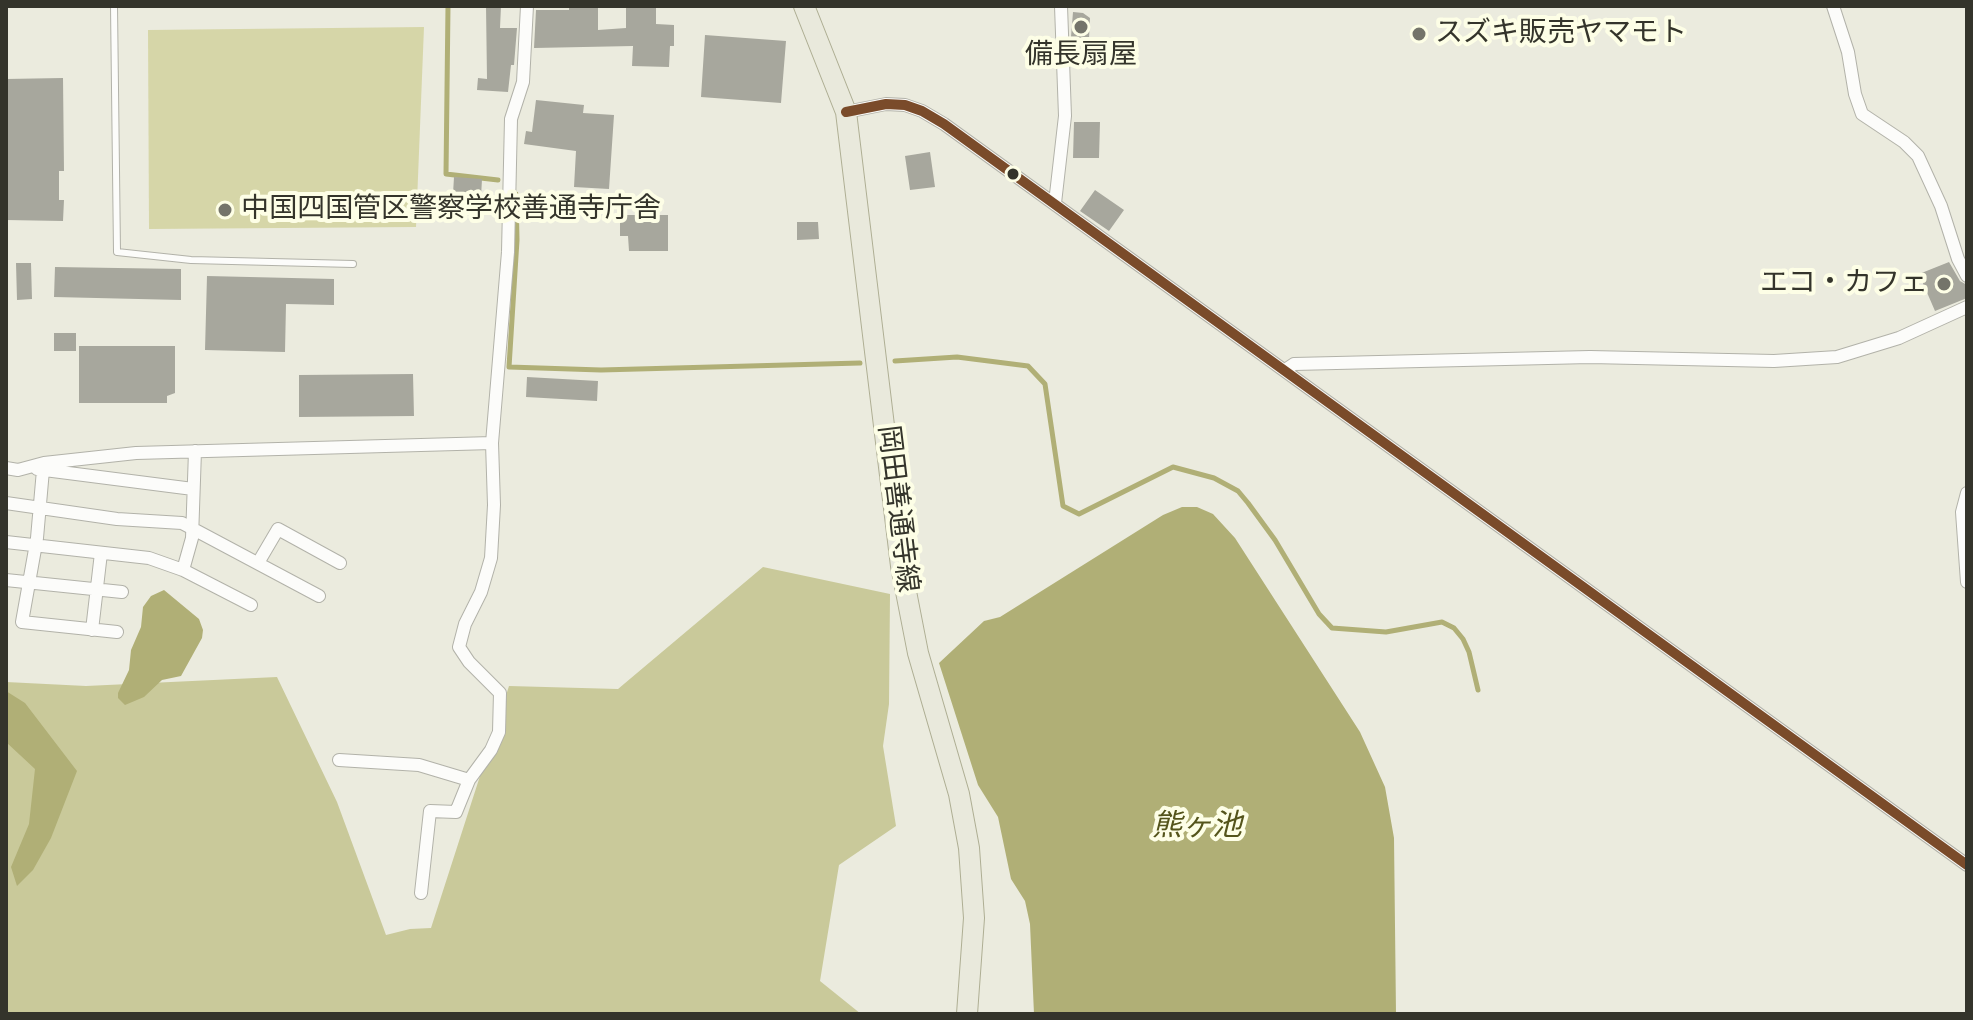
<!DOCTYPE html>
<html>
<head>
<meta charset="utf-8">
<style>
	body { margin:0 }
	#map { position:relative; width:1973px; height:1020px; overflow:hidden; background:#ebebde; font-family:"DM Sans",sans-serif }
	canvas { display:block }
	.frame { position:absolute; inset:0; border:8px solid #34342b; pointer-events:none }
</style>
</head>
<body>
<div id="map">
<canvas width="1973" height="1020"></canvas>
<div class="frame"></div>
</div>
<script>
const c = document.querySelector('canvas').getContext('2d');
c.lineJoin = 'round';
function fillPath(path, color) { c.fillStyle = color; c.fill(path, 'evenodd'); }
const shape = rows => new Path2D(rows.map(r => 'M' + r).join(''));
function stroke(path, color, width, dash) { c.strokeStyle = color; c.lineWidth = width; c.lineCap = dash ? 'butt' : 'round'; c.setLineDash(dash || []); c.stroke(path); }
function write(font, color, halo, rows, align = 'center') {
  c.font = font + ' "DM Sans","Noto Sans JP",sans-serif'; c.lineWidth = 8; c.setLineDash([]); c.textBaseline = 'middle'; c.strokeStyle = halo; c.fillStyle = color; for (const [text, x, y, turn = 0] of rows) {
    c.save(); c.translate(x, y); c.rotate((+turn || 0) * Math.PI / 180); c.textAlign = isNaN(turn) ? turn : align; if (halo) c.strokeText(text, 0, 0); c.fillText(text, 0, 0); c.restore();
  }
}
fillPath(shape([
	[424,27,416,227,149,229,148,30]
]), '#d6d6a8');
fillPath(shape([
	[763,567,890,594,889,704,883,746,896,826,839,865,820,981,861,1014,6,1014,6,682,86,686,277,677,337,802,386,935,410,929,431,928,509,686,618,689]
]), '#c9c99a');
fillPath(shape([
	[1182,507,1197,507,1213,514,1235,538,1360,732,1385,787,1394,838,1396,1014,1034,1014,1030,924,1025,901,1011,879,998,817,978,785,939,663,984,621,1000,617,1163,515],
	[164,590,199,619,203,630,202,638,181,676,162,680,144,697,125,705,118,698,118,693,129,670,131,650,141,627,143,607,151,596],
	[6,691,25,703,77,771,51,838,33,870,17,886,11,867,29,824,35,769,6,742]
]), '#b0af76');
stroke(shape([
	[448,6,446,174,498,180],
	[516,194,517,240,509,367,601,370,860,363],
	[895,361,957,357,1028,366,1045,384,1063,506,1079,514,1173,467,1214,478,1238,491,1248,503,1275,540,1319,614,1332,628,1386,632,1442,622,1454,628,1463,639,1469,652,1478,690]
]), '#b0af76', 5);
fillPath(shape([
	[486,6,501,6,500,28,517,28,514,65,511,65,508,92,477,90,478,78,487,79],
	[569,6,598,6,598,30,626,28,626,6,656,6,656,24,674,25,674,46,670,46,669,67,632,66,633,46,534,48,536,10,569,10],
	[1073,12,1083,13,1090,18,1089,39,1071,37],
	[705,35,786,41,781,103,701,97],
	[63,78,64,171,59,171,59,200,64,200,63,221,6,220,6,79],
	[536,100,584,105,583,113,614,115,609,189,574,187,576,151,524,144,526,131,532,132],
	[1074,122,1100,122,1099,158,1073,158],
	[930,152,935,187,910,190,905,156],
	[454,177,482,179,481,197,453,194],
	[1095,190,1124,210,1109,231,1080,211],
	[620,215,668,215,668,251,629,251,628,236,620,236],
	[797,222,818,222,819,239,797,240],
	[1949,262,1960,281,1967,285,1967,298,1935,311,1919,274],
	[16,263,31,263,32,299,17,300],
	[55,267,181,269,181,300,54,297],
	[207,276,334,279,334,305,286,304,285,352,205,350],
	[54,333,76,333,76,351,54,351],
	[79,346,175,346,175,393,167,396,167,403,79,403],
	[413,374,414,416,299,417,299,375],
	[527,377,598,381,597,401,526,397]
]), '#a7a79d');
const lane = shape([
	[114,6,117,252,191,260,353,264]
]);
const street = shape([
	[1833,6,1848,52,1855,94,1862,114,1904,142,1918,156,1941,206,1958,259,1967,276],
	[846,112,886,104,905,105,922,111,944,124,1967,865],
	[1055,203,1065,116,1061,6],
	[1285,370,1294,364,1590,357,1774,361,1837,357,1899,338,1967,307],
	[6,468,18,470,44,463,136,453,492,443],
	[37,469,193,489],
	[43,470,37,538,22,622,117,632],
	[1967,493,1962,512,1967,582],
	[6,503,117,519,182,523,319,596],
	[6,542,149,558,183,570,251,605],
	[258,563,278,529,340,563],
	[183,570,192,538,195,451],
	[6,580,122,592],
	[92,630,101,553],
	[339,760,419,765,469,780],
	[421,893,430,811,456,812,469,780,491,750,499,732,500,693,469,662,459,647,465,624,481,592,491,558,494,505,492,443,508,252,511,119,523,82,527,6]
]);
const primary = shape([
	[804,6,846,112,901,566,918,653,959,794,969,848,974,918,967,1014]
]);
stroke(lane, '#b2b2a9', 8);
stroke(street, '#b2b2a9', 14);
stroke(primary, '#aeae93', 22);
stroke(lane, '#fcfcfa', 6);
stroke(street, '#fcfcfa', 12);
stroke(primary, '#e9e9dc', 20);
stroke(shape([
	[846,112,886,104,905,105,922,111,944,124,1967,865]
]), '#7a4b2a', 10);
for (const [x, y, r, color] of [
	[1081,27,8,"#74746a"],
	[1419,34,8,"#74746a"],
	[1013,174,7,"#34342b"],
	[225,210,8,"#74746a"],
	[1944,284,8,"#74746a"]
]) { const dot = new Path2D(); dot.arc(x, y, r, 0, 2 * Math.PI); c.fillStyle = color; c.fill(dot); stroke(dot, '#fdfee6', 3); }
write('28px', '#34342b', '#fdfee6', [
	["スズキ販売ヤマモト",1435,34],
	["備長扇屋",1081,56,"center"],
	["中国四国管区警察学校善通寺庁舎",241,210],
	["エコ・カフェ",1928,284,"right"]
], 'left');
write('28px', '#34342b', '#fdfee6', [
	["岡田善通寺線",897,509,83]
]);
write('italic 30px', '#54541b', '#fdfee6', [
	["熊ヶ池",1197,827]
]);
</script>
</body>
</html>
